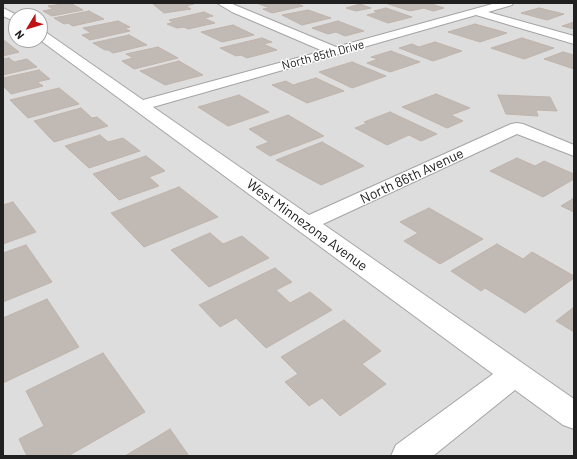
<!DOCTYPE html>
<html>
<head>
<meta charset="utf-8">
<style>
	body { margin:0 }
	#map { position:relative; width:577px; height:459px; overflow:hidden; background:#f0ede8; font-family:Barlow,sans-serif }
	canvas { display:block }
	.frame { position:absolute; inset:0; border:4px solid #202020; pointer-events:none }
	.north { position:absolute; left:8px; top:8px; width:40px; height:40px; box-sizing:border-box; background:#fff; border:1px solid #a6a6a6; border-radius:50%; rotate:232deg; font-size:11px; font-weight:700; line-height:16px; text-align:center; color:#202020 }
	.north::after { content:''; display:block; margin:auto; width:14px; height:18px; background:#be1213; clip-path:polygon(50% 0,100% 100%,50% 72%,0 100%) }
</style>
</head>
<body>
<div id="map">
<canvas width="577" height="459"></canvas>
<div class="frame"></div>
<div class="north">N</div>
</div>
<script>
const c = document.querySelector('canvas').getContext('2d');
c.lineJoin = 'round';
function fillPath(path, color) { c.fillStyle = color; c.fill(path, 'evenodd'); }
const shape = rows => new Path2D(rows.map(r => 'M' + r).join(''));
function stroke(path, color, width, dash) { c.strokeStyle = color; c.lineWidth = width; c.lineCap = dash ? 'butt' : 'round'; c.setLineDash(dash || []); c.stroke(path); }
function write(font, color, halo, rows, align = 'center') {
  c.font = font + ' Barlow,sans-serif'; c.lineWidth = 3; c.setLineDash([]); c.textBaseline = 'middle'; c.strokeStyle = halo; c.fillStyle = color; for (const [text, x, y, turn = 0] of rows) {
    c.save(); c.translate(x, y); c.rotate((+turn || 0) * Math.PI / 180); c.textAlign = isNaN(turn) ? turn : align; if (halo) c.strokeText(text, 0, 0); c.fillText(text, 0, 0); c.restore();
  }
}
fillPath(shape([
	[3,3,574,3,574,456,3,456],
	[16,16,40,16,40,40,16,40]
]), '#dedddd');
const building = shape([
	[70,3,83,10,52,16,43,11,53,9,48,6,70,3],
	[162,3,192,3,194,4,186,6,191,9,164,13,153,4,162,3],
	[295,3,303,6,272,13,263,9,270,8,259,4,295,3],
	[394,3,429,3,444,8,433,11,424,8,410,11,388,4,394,3],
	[360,4,371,8,356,11,346,8,360,4],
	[386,8,412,17,388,23,367,15,379,12,374,11,386,8],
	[539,8,564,14,547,20,521,13,539,8],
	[308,10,331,18,302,25,282,15,308,10],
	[89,11,104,19,73,26,68,23,64,24,54,18,89,11],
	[204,12,213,16,204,18,215,23,188,29,184,27,177,28,167,24,174,22,169,20,204,12],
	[118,21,130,27,125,28,130,31,90,40,82,35,91,33,83,28,118,21],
	[338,21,364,31,345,36,336,32,328,34,312,28,338,21],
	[574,22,574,29,562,26,574,22],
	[475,24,507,33,480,42,448,32,475,24],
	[233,25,254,35,222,42,201,32,233,25],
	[129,35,147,45,113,53,108,50,105,50,93,43,129,35],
	[262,38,272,42,263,44,277,50,247,58,241,55,236,56,220,48,262,38],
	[522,38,554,48,524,59,491,48,522,38],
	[5,41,19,52,3,56,3,42,5,41],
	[435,42,462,51,433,61,399,48,412,44,419,47,435,42],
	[158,47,178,58,134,69,122,61,133,58,126,54,158,47],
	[391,51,420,62,390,72,367,63,378,59,371,57,391,51],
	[563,52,574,55,574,69,544,59,563,52],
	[9,58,14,62,27,59,37,67,3,75,3,59,9,58],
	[179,61,203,75,165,85,140,71,179,61],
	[352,62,386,76,352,88,319,72,352,62],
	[39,70,50,79,37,82,43,86,11,94,3,86,3,78,39,70],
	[316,78,344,91,307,103,272,85,286,81,293,85,316,78],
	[59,88,79,104,28,118,10,100,59,88],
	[436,94,470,108,451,115,463,121,447,128,402,107,436,94],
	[239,95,269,112,228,126,198,107,239,95],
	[498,95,550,97,557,111,536,110,538,116,506,114,498,95],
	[81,108,92,118,97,117,108,126,54,142,34,121,81,108],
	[390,112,437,134,421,141,409,135,387,145,355,128,368,123,364,122,390,112],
	[288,115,324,136,270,156,256,147,269,142,249,129,288,115],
	[100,135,108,142,123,138,140,151,89,168,65,146,100,135],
	[322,142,364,166,321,185,276,160,322,142],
	[146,156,165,171,149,177,159,186,119,200,93,174,146,156],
	[517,158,535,166,544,161,574,174,574,179,543,197,490,171,517,158],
	[179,187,218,217,144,247,111,213,179,187],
	[574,198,574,212,561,206,574,198],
	[13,202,36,232,3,244,3,205,13,202],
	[429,208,483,239,440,264,404,241,418,233,400,222,429,208],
	[210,233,223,244,242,236,269,258,209,287,171,250,210,233],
	[497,244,523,259,532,252,574,276,574,278,525,313,485,288,481,291,451,271,497,244],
	[26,245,52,282,3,302,3,253,26,245],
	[275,268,292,282,276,290,290,303,310,292,332,310,266,348,236,318,220,327,199,305,275,268],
	[47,299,79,347,3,383,3,318,47,299],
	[574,307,574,332,556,321,574,307],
	[344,320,381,351,362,364,386,384,340,416,322,398,309,406,285,382,298,374,281,357,344,320],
	[103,353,145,412,68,456,27,456,19,439,44,426,26,391,103,353],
	[170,429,189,456,125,456,170,429]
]);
fillPath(building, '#c0b9b4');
stroke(building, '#c0b4ab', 1);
const minor = shape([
	[217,3,230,3,336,47,496,3,513,3,512,5,488,12,574,36,574,44,476,15,153,107,309,215,511,124,517,123,523,124,574,145,574,156,517,134,323,224,574,399,574,429,563,425,515,390,433,456,391,456,396,445,493,374,40,40,40,30,44,31,143,100,323,51,232,12,217,3],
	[3,8,19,16,16,16,16,22,3,16,3,8]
]);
stroke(minor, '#a4a4a4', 2);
fillPath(minor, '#fff');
write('12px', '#202020', '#fff', [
	["North 85th Drive",323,55,-15]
]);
write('14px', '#202020', '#fff', [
	["North 86th Avenue",412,176,-25],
	["West Minnezona Avenue",307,225,36]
]);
</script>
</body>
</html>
